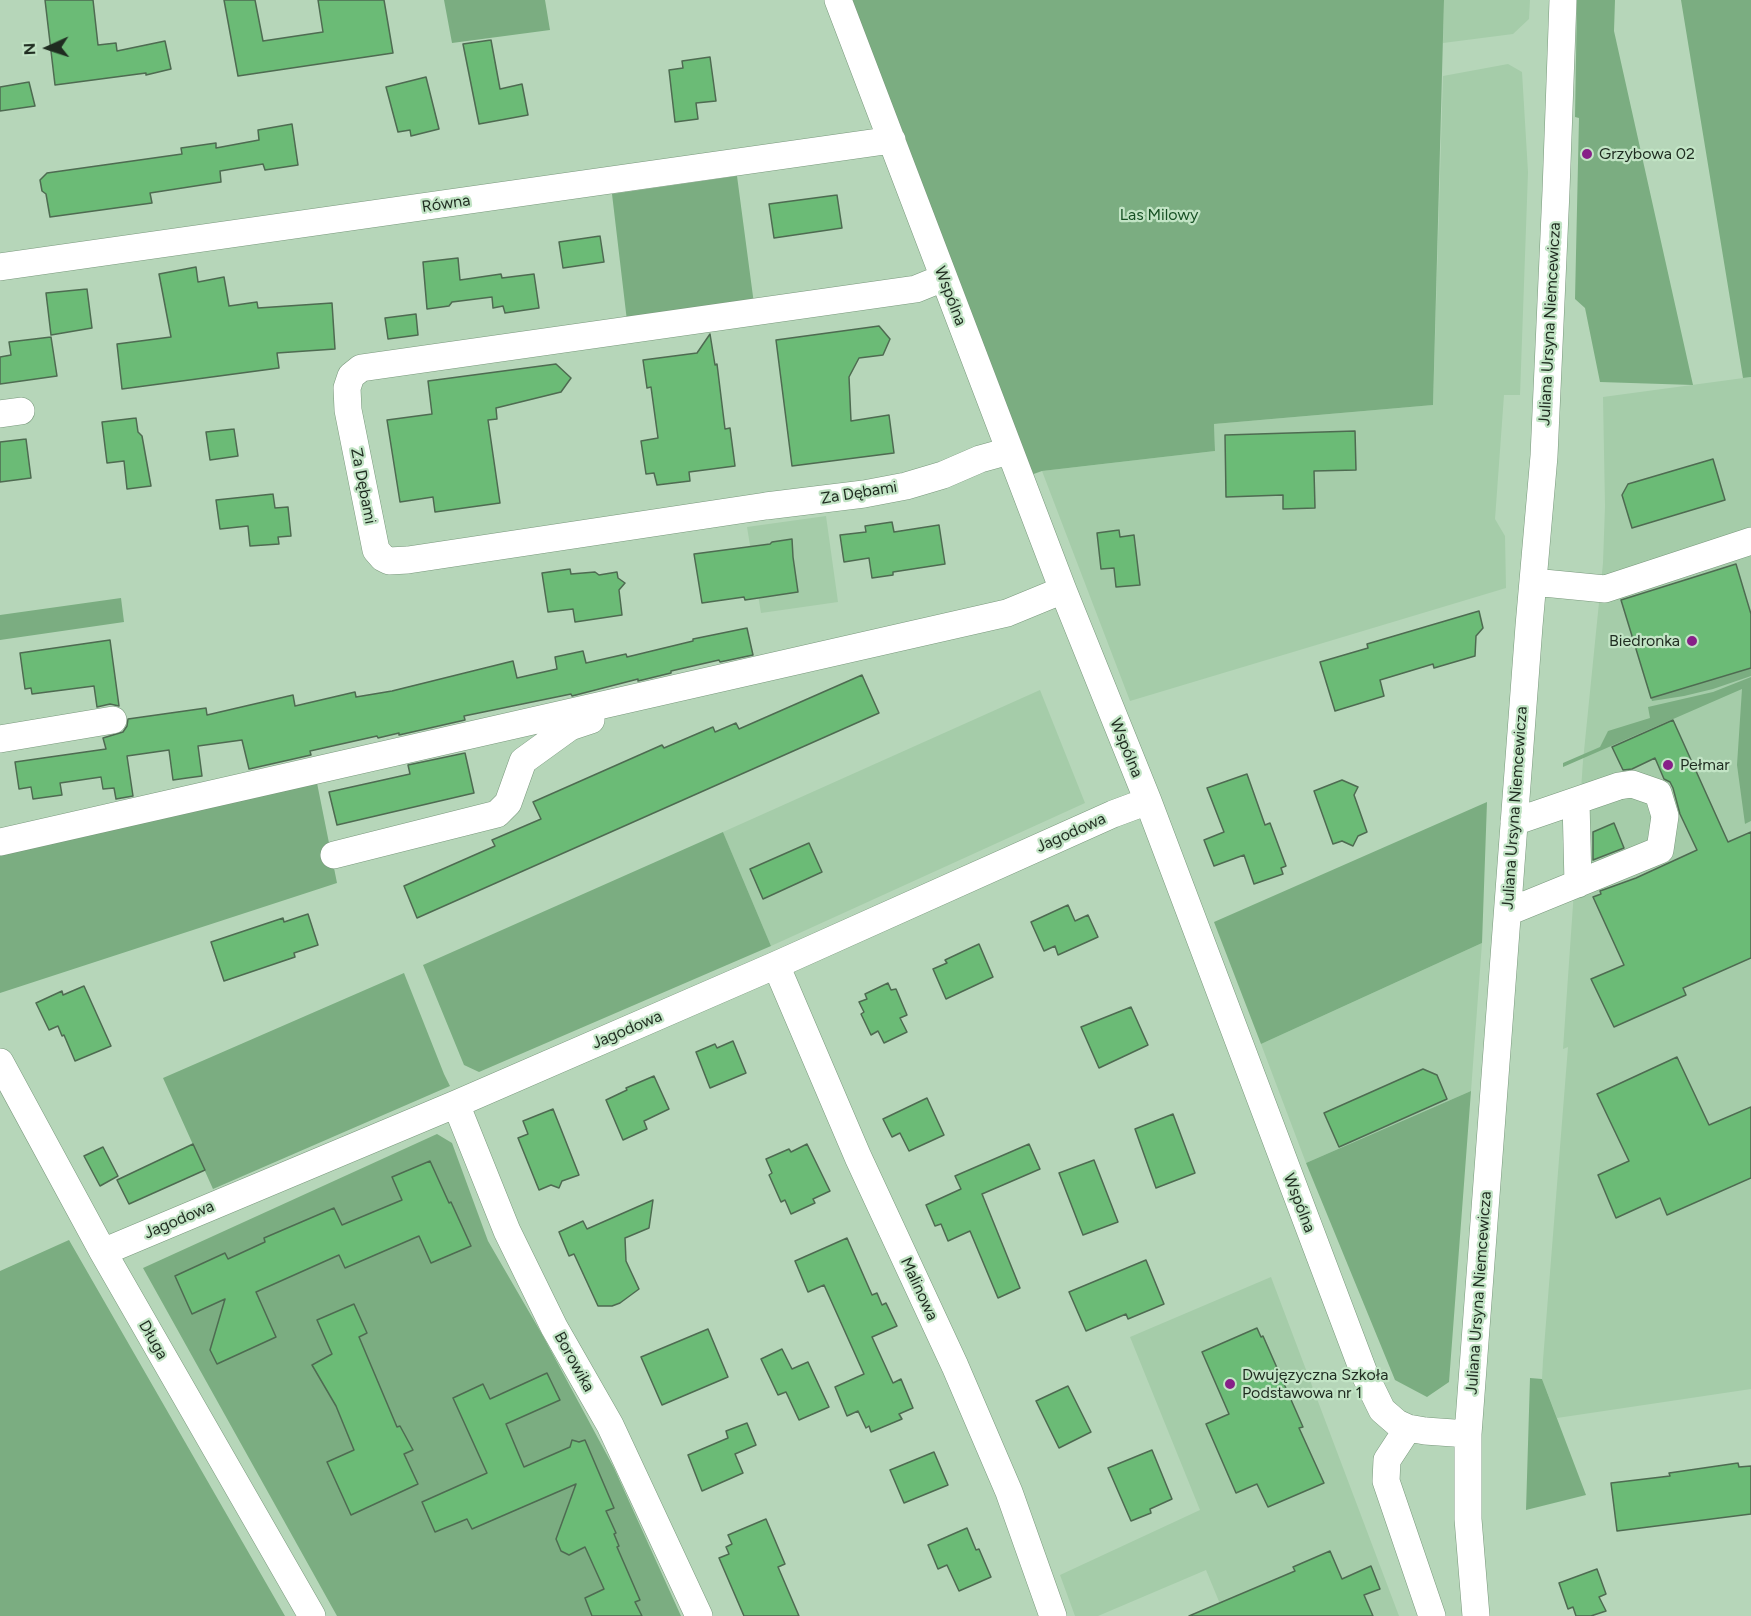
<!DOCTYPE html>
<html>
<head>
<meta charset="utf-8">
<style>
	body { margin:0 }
	#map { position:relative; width:1751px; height:1616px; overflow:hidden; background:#b6d6b9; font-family:Figtree,sans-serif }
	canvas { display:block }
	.north { position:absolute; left:18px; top:18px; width:60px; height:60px; -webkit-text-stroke:4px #c2e4c5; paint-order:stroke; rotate:267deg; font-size:16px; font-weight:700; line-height:24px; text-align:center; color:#1f2c20 }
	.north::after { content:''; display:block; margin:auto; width:21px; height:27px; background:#1f2c20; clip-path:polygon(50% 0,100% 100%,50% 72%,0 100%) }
</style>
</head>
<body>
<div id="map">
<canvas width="1751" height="1616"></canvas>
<div class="north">N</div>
</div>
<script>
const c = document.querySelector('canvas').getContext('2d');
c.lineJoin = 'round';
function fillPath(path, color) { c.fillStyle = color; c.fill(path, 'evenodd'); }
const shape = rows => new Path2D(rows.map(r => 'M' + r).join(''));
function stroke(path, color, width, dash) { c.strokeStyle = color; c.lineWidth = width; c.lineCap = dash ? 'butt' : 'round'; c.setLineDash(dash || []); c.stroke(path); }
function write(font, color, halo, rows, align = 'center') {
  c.font = font + ' Figtree,sans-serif'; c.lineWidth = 4.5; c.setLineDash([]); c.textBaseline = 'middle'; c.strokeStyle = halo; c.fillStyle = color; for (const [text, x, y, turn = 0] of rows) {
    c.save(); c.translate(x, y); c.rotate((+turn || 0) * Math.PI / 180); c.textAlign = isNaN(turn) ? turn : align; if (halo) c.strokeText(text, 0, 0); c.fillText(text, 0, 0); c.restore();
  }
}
fillPath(shape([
	[1444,0,1530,0,1529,19,1513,34,1443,43],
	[1508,64,1522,72,1528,172,1520,395,1504,395,1495,519,1505,536,1506,588,1130,701,1042,471,1215,451,1214,424,1433,405,1443,76],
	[1751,377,1751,684,1745,824,1751,821,1751,1389,1557,1418,1542,1379,1543,1360,1568,1047,1563,1049,1583,761,1603,563,1605,506,1603,397],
	[826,516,838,602,761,613,747,527],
	[1040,690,1085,803,771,946,723,832],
	[1482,943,1471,1091,1306,1163,1261,1044],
	[1271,1277,1399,1616,1225,1616,1206,1570,1098,1616,1075,1616,1060,1575,1200,1510,1130,1337]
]), '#a5cca9');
fillPath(shape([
	[444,0,545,0,550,30,452,43],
	[846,0,1444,0,1433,405,1214,424,1215,451,1042,471,1028,476],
	[1577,0,1615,0,1614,31,1693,385,1600,382,1585,308,1575,299,1579,118,1575,117],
	[1681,0,1751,0,1751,377,1743,378],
	[737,176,754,304,627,321,612,194],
	[121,598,124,622,0,640,0,615],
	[1751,668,1751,676,1713,689,1684,696,1652,701,1651,698],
	[1751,677,1751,821,1745,824,1737,765,1742,689,1563,767,1563,763,1600,747,1608,731,1650,718,1648,707,1713,692],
	[316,778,337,883,0,993,0,851],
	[1487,802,1482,943,1261,1044,1214,922],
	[723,832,771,946,479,1072,464,1065,423,965],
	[404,973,444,1074,450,1086,213,1189,163,1078],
	[1471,1091,1449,1382,1427,1397,1395,1380,1306,1163],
	[437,1134,452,1143,488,1241,543,1336,614,1468,681,1616,337,1616,143,1268],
	[69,1240,285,1616,0,1616,0,1271],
	[1530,1378,1542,1379,1586,1495,1526,1510]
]), '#7bad81');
const building = shape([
	[45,0,93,0,98,45,116,43,117,51,165,41,171,69,146,75,146,73,55,85,45,0],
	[224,0,255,0,263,41,323,32,318,0,384,0,393,53,238,76,224,0],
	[491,40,500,89,522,84,528,115,479,124,463,44,491,40],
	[710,57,716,101,696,103,698,119,675,122,669,70,683,68,682,61,710,57],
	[426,77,439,129,411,136,410,130,398,132,386,87,426,77],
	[29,82,35,106,0,111,0,87,29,82],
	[292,124,298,165,265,170,263,164,220,171,221,182,150,193,152,203,50,217,46,194,42,191,40,180,47,173,182,154,181,148,216,143,216,148,259,140,258,130,292,124],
	[837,195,842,228,774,238,769,204,837,195],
	[600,236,604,262,563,268,559,242,600,236],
	[458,258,460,280,501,274,502,278,534,274,539,308,505,313,503,306,493,308,492,297,452,302,449,306,427,309,423,262,458,258],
	[196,267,198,282,224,277,229,306,257,302,258,308,332,303,335,349,277,353,279,368,122,389,117,344,171,337,159,274,196,267],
	[87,289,92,328,51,335,46,293,87,289],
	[416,314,418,335,388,339,385,318,416,314],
	[879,326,890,339,883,355,859,358,849,377,851,421,889,415,894,453,792,466,776,340,879,326],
	[710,334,715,365,717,364,725,429,730,428,735,466,689,472,690,481,657,485,654,473,646,474,641,441,658,438,651,387,647,388,643,360,697,353,710,334],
	[51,337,57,376,0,384,0,357,11,355,9,342,51,337],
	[556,364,571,378,561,392,496,408,497,419,488,420,500,503,435,512,433,497,400,502,387,420,432,414,428,381,556,364],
	[136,418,138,432,142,436,151,486,127,489,124,461,107,463,102,422,136,418],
	[234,429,238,456,210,460,206,432,234,429],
	[1355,431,1356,470,1314,471,1315,508,1283,509,1283,495,1226,497,1225,435,1355,431],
	[26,439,31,478,0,482,0,442,26,439],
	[1713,459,1725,500,1632,528,1622,495,1628,484,1713,459],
	[273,494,275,508,288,507,291,536,278,537,279,544,250,546,248,526,220,529,216,500,273,494],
	[892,522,894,532,939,525,945,564,893,572,893,575,872,578,869,558,844,562,840,535,866,532,865,526,892,522],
	[1119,530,1120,537,1134,535,1140,585,1116,587,1114,568,1101,569,1097,533,1119,530],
	[792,539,793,557,798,592,745,600,744,597,702,603,694,554,770,544,772,542,792,539],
	[1736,564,1751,614,1751,668,1651,698,1621,600,1736,564],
	[570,569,571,574,595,572,599,575,617,572,618,578,625,583,619,590,622,615,575,622,573,609,548,612,542,573,570,569],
	[1479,611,1483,628,1476,636,1475,656,1434,668,1433,664,1380,680,1384,696,1335,711,1320,662,1368,648,1367,644,1479,611],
	[747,628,753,655,720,662,719,660,671,671,671,673,638,681,638,679,572,696,571,694,464,716,465,720,399,735,399,733,378,738,377,736,310,751,311,755,249,769,242,740,198,746,202,776,187,778,173,780,169,750,127,756,133,796,116,799,114,788,103,789,101,777,60,783,62,795,33,799,31,787,19,789,15,762,106,749,103,738,123,732,127,726,128,719,206,708,207,715,293,695,295,706,355,692,356,697,392,691,513,661,517,678,557,669,555,657,583,651,586,663,626,654,627,657,693,641,693,639,747,628],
	[110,640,119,706,110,704,97,707,94,686,32,694,31,688,25,689,20,653,110,640],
	[862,675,879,713,417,918,404,886,495,846,492,840,541,819,533,802,662,745,664,748,713,727,715,732,736,723,739,729,862,675],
	[1673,720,1728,842,1751,832,1751,958,1683,988,1686,995,1614,1027,1591,979,1624,965,1593,897,1601,894,1600,891,1636,878,1697,850,1680,814,1673,788,1670,782,1664,779,1655,758,1632,769,1623,770,1612,747,1673,720],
	[465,753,474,793,337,825,329,792,410,774,408,765,465,753],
	[1247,774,1265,825,1270,823,1286,866,1281,868,1283,874,1254,884,1244,855,1214,866,1204,840,1224,832,1207,788,1247,774],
	[1342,780,1358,787,1354,795,1367,832,1358,836,1353,846,1342,841,1333,844,1314,791,1342,780],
	[1614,823,1624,848,1593,860,1593,832,1614,823],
	[809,843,822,872,763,899,750,869,809,843],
	[1068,905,1075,921,1088,915,1098,937,1058,955,1055,946,1044,951,1031,922,1068,905],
	[308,914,318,945,294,953,295,957,224,981,211,942,283,918,284,922,308,914],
	[979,944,993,977,946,999,933,969,947,963,945,960,979,944],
	[888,983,891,990,896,989,907,1015,900,1018,907,1032,884,1043,878,1031,871,1035,861,1014,864,1012,859,1002,867,999,865,994,888,983],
	[84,986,111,1046,75,1061,64,1035,62,1036,58,1026,49,1030,36,1003,62,991,63,995,84,986],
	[1131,1007,1148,1045,1099,1068,1081,1027,1131,1007],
	[733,1041,746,1073,710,1088,696,1052,715,1044,717,1048,733,1041],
	[1677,1057,1709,1125,1751,1107,1751,1178,1667,1215,1660,1198,1616,1218,1598,1175,1629,1161,1597,1094,1677,1057],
	[1423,1069,1437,1075,1447,1099,1339,1147,1324,1113,1423,1069],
	[654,1076,669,1109,644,1121,647,1129,623,1140,606,1100,627,1090,626,1088,654,1076],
	[927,1098,944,1135,909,1151,900,1133,892,1137,883,1119,927,1098],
	[553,1109,579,1175,562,1181,559,1188,551,1185,539,1190,518,1138,528,1134,523,1121,553,1109],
	[1173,1114,1195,1173,1156,1188,1135,1129,1173,1114],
	[193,1144,205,1170,129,1204,117,1180,193,1144],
	[807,1144,830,1191,813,1199,815,1203,791,1214,785,1200,781,1202,769,1175,772,1173,766,1159,789,1149,791,1152,807,1144],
	[1029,1144,1040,1169,982,1194,1020,1288,998,1298,970,1231,948,1241,941,1224,935,1226,926,1205,961,1189,955,1176,1029,1144],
	[103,1147,118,1176,100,1186,84,1156,103,1147],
	[1094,1160,1118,1222,1083,1235,1059,1173,1094,1160],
	[430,1161,449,1203,451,1202,471,1246,431,1263,419,1236,345,1268,339,1255,256,1292,276,1337,217,1364,210,1350,225,1299,192,1314,175,1276,225,1253,228,1259,265,1242,264,1238,334,1208,342,1225,402,1200,392,1177,430,1161],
	[653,1200,649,1228,625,1238,626,1261,639,1289,620,1303,612,1306,598,1306,574,1254,569,1256,559,1232,583,1221,587,1229,653,1200],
	[847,1238,872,1295,877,1293,882,1305,886,1303,897,1326,872,1337,893,1383,901,1379,913,1408,899,1414,902,1419,871,1432,869,1426,866,1428,858,1411,847,1416,835,1387,864,1374,824,1285,808,1292,795,1261,847,1238],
	[1146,1260,1164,1304,1128,1319,1126,1314,1086,1331,1069,1292,1146,1260],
	[354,1304,367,1333,359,1337,397,1427,400,1426,413,1450,404,1454,418,1484,351,1515,327,1462,354,1450,336,1406,312,1365,332,1354,317,1320,354,1304],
	[1257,1328,1261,1337,1263,1336,1303,1427,1299,1428,1324,1483,1268,1507,1257,1484,1236,1493,1206,1424,1229,1414,1202,1352,1257,1328],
	[708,1329,728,1377,662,1405,641,1357,708,1329],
	[782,1349,792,1369,808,1362,829,1407,799,1420,786,1392,778,1395,761,1359,782,1349],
	[547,1373,560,1400,506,1424,524,1467,570,1447,572,1440,579,1442,585,1440,614,1508,606,1511,616,1533,614,1534,619,1546,617,1547,640,1600,635,1602,642,1616,592,1616,585,1598,604,1589,585,1547,569,1555,561,1551,556,1539,576,1484,472,1529,467,1519,435,1532,422,1502,487,1473,453,1398,483,1384,490,1399,547,1373],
	[1068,1386,1091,1432,1059,1448,1036,1401,1068,1386],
	[747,1423,756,1445,735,1454,743,1473,702,1491,688,1455,728,1438,726,1431,747,1423],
	[1152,1450,1172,1499,1150,1509,1151,1513,1131,1521,1108,1468,1152,1450],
	[934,1452,948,1485,904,1503,890,1470,934,1452],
	[1738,1463,1739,1467,1751,1466,1751,1514,1617,1531,1611,1483,1670,1476,1669,1473,1738,1463],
	[766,1519,785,1564,778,1567,799,1616,744,1616,719,1558,729,1554,726,1547,732,1544,728,1535,766,1519],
	[967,1528,976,1550,979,1549,991,1577,959,1591,947,1565,938,1569,928,1545,967,1528],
	[1330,1551,1342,1579,1371,1566,1380,1589,1364,1595,1373,1616,1189,1616,1295,1571,1293,1567,1330,1551],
	[1597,1569,1606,1594,1599,1597,1606,1611,1591,1616,1576,1616,1573,1607,1568,1609,1559,1583,1597,1569]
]);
fillPath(building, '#6bbb76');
stroke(building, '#4e6b51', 1.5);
const minor = shape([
	[838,0,1063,590,1148,801,1364,1373,1382,1410,1397,1423,1408,1428,1425,1431,1468,1434],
	[0,267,892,140],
	[943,278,916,289,361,368,351,376,347,388,348,410,376,550,383,558,389,561,408,560,766,506,864,494,906,486,943,475,980,459,1009,451],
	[0,414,21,411],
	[1533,582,1605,589,1751,541],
	[0,739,113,720],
	[1576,801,1578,884],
	[0,842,1007,613,1063,590],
	[334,855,497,814,508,803,523,761,570,727,591,720],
	[1508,912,1660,850,1665,816,1658,793,1632,784,1619,786,1514,822],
	[776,965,858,1157,955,1366,1009,1492,1053,1616],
	[0,1062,103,1252,312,1616],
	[456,1104,507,1231,554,1327,610,1425,699,1616],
	[103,1252,456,1104,776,965,1113,814,1148,801],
	[1408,1428,1387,1460,1386,1481,1432,1616],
	[1476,1616,1468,1519,1468,1434,1529,626,1544,456,1556,191,1563,0]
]);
stroke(minor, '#79987c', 28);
stroke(minor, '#fff', 27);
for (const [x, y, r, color] of [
	[1587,154,6,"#872088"],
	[1692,641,6,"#872088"],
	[1668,765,6,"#872088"],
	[1230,1384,6,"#872088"]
]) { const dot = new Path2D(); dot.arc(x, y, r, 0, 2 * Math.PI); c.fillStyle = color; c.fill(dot); stroke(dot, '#c2e4c5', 2); }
write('16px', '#1f2c20', '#c2e4c5', [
	["Grzybowa 02",1599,154],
	["Biedronka",1680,641,"right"],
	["Pełmar",1680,765],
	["Dwujęzyczna Szkoła",1242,1375],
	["Podstawowa nr 1",1242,1393]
], 'left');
write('16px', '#1f2c20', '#c2e4c5', [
	["Równa",446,204,-8],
	["Wspólna",950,296,69],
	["Juliana Ursyna Niemcewicza",1550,324,-87],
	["Za Dębami",363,486,79],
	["Za Dębami",859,493,-9],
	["Wspólna",1126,748,68],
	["Juliana Ursyna Niemcewicza",1515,808,-86],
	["Jagodowa",1071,833,-24],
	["Jagodowa",627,1030,-23],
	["Wspólna",1299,1203,69],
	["Jagodowa",179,1220,-23],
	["Malinowa",919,1289,65],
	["Juliana Ursyna Niemcewicza",1479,1293,-86],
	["Długa",153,1340,60],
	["Borowika",574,1362,61]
]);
write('16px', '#175124', '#c2e4c5', [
	["Las Milowy",1159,215]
]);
</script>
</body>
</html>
